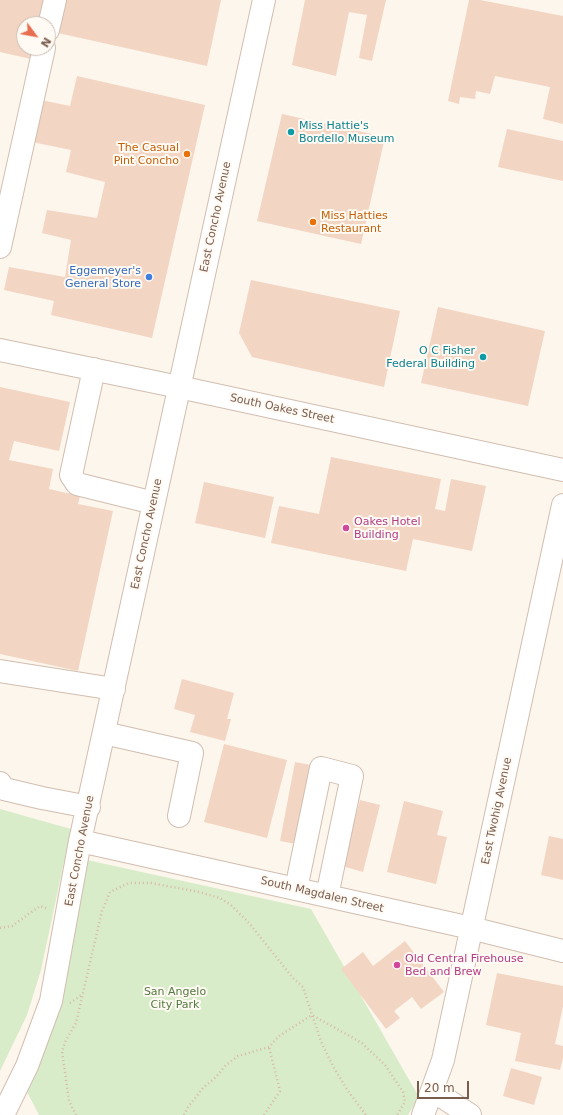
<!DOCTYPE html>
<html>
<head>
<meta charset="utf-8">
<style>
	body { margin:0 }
	#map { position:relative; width:563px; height:1115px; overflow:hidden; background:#fdf6ec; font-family:"DejaVu Sans",sans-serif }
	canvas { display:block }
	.north { position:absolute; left:16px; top:16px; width:40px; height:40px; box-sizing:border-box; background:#fffaf3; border:1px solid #cabbb1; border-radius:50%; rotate:122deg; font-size:11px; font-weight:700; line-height:16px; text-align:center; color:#7a5c4d }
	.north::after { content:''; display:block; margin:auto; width:14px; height:18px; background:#e76f51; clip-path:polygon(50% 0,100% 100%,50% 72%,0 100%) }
	.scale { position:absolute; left:417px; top:1081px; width:52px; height:18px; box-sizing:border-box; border:2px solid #7a5c4d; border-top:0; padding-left:5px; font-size:12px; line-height:14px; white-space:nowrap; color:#7a5c4d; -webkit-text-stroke:3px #fffaf3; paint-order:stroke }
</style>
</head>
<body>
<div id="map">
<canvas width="563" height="1115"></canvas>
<div class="north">N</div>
<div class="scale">20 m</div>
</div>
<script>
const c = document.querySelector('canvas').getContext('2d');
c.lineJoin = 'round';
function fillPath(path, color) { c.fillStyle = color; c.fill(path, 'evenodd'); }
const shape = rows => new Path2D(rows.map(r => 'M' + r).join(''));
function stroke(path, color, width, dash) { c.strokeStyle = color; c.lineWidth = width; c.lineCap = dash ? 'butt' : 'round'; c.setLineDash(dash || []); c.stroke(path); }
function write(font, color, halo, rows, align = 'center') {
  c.font = font + ' "DejaVu Sans",sans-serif'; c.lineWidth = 4; c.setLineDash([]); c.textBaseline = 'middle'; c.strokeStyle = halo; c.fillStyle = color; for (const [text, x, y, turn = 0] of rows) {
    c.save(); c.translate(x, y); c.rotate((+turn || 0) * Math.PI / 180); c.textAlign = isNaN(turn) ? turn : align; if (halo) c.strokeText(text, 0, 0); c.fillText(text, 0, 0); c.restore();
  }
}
fillPath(shape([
	[0,809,71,829,41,970,27,1015,0,1071],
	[87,860,311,909,419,1097,408,1115,39,1115,25,1088]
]), '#d8ecc9');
fillPath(shape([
	[0,0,47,0,42,24,24,24,24,48,37,48,35,60,0,52],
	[65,0,221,0,207,66,58,33],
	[305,0,386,0,372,61,359,58,367,15,349,12,336,76,292,65],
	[469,0,480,0,563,16,563,124,543,119,550,87,495,76,490,94,476,91,475,99,460,97,459,104,448,101],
	[77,76,205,105,152,338,51,315,54,301,4,290,9,267,65,277,71,240,42,233,47,210,97,218,105,182,66,172,71,150,32,142,41,100,70,106],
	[282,114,385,137,361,244,257,221],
	[507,129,563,141,563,181,498,167],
	[251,280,400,311,384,387,252,357,239,333],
	[438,307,545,331,528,406,421,383],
	[0,387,70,402,59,451,14,441,9,460,53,469,49,489,80,496,78,504,113,511,78,671,0,654],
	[331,457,441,479,435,509,445,511,451,479,486,486,472,551,413,539,406,571,271,543,279,506,319,514],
	[204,482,274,497,265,538,195,523],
	[182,679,234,693,227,719,231,719,225,741,190,732,195,715,174,709],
	[224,744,287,760,267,838,204,822],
	[295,762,311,765,296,844,280,841],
	[360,800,380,805,363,872,342,866],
	[404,801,443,811,437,835,447,837,436,884,387,872],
	[549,836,563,839,563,880,541,875],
	[405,941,444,992,421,1009,412,997,394,1011,400,1018,386,1029,341,969,363,952,373,966],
	[497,973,563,986,563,1006,555,1044,563,1046,563,1058,560,1070,515,1061,521,1033,486,1025],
	[511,1068,542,1077,534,1105,503,1096]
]), '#f3d5c3');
const minor = shape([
	[48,30,55,0],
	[0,247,44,48],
	[0,350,179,387,563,470],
	[94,369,71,475,77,484,154,503],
	[0,671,114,689],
	[104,733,192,753,179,816],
	[0,783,4,789,42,798,89,807],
	[80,841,471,928,563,951],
	[296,889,321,768,352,776,327,896],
	[432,1090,470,1115],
	[3,1115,27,1066,51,1001,80,841,264,0],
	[423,1115,443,1060,563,505]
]);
stroke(minor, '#d1beb0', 24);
stroke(shape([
	[0,928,12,926,40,906,49,909],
	[70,1003,83,994],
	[76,1115,69,1101,62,1051,66,1040,76,1023,102,911,110,892,129,883,151,883,199,892,220,898,231,905,249,923,293,978,303,987,312,1015,362,1043,385,1065,403,1092,405,1102,397,1115],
	[184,1115,188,1107,203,1088,216,1077,225,1066,238,1056,269,1047,279,1036,312,1015,322,1044,334,1068,348,1091,366,1115],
	[264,1115,280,1091,269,1047]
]), '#d9b8a5', 2.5, [1, 3]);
stroke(minor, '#fff', 22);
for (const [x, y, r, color] of [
	[291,132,4,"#0f9aa8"],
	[187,154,4,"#e8710a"],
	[313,222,4,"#e8710a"],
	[149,277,4,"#3f7fe0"],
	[483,357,4,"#0f9aa8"],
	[346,528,4,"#d1479c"],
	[397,965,4,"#d1479c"]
]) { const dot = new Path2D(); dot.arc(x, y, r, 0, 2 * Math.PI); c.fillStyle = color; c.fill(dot); stroke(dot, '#fffaf3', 1.5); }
write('11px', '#0d838f', '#fffaf3', [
	["Miss Hattie's",299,126],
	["Bordello Museum",299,139],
	["O C Fisher",475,351,"right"],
	["Federal Building",475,364,"right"]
], 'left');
write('11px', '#c56008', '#fffaf3', [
	["The Casual",179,148],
	["Pint Concho",179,161],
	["Miss Hatties",321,216,"left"],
	["Restaurant",321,229,"left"]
], 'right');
write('11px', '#7a5c4d', '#fffaf3', [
	["East Concho Avenue",216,217,-78],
	["South Oakes Street",282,409,12],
	["East Concho Avenue",147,534,-78],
	["East Twohig Avenue",497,811,-78],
	["East Concho Avenue",80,851,-79],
	["South Magdalen Street",322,895,13]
]);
write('11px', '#366cbe', '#fffaf3', [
	["Eggemeyer's",141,271],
	["General Store",141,284]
], 'right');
write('11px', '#b23c85', '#fffaf3', [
	["Oakes Hotel",354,522],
	["Building",354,535],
	["Old Central Firehouse",405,959],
	["Bed and Brew",405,972]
], 'left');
write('11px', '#537a41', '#fffaf3', [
	["San Angelo",175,992],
	["City Park",175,1005]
]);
</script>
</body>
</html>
